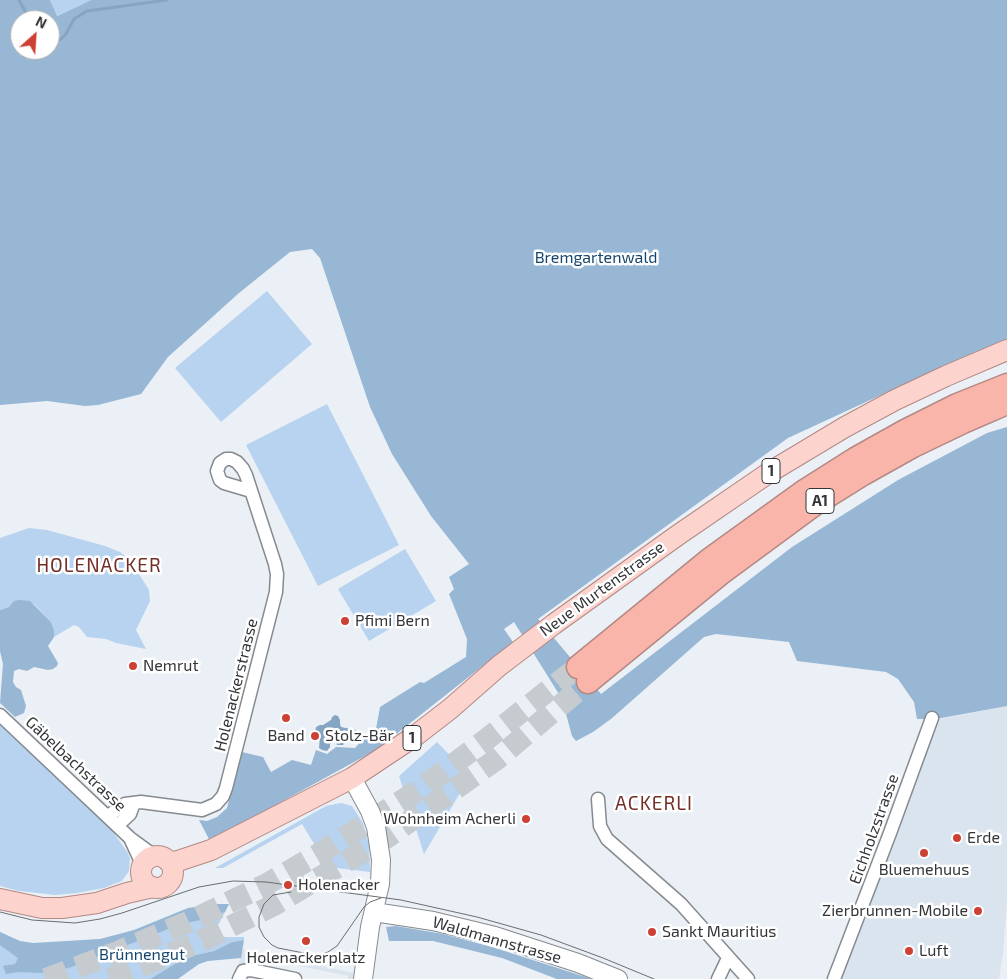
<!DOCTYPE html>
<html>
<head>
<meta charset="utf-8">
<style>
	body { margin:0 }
	#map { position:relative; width:1007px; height:979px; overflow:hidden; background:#eaf0f5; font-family:"Exo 2",sans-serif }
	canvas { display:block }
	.north { position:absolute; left:10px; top:10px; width:50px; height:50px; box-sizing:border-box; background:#fff; border:1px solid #adaeaf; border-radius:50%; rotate:26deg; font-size:14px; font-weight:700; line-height:20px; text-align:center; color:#333538 }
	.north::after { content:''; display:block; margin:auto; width:18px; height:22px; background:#cd4034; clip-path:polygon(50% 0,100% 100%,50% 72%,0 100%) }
</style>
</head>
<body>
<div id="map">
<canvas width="1007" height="979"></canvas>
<div class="north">N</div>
</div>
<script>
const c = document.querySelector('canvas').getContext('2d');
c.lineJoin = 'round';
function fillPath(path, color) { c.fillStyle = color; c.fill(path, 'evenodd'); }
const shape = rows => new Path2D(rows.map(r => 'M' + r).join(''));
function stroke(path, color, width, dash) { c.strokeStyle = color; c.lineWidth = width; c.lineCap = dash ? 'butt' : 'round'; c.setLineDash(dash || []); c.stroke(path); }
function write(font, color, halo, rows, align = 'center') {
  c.font = font + ' "Exo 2",sans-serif'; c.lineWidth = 5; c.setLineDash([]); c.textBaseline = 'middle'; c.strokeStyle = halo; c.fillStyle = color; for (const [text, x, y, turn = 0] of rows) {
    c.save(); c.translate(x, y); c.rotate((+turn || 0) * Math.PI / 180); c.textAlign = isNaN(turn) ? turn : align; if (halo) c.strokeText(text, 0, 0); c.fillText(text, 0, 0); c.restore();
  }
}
fillPath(shape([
	[1007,706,1007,902,1003,953,999,979,839,979,936,720],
	[242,949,354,973,353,979,348,979,348,976,251,956,246,979,236,978]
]), '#dae4ef');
fillPath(shape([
	[50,0,91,0,56,16],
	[267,291,312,344,221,422,175,368],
	[327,404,399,545,318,586,246,445],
	[29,528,47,530,105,546,120,552,130,560,149,590,150,601,136,630,146,649,116,643,106,639,87,637,79,627,74,625,54,637,54,630,51,622,34,604,9,607,0,610,0,538],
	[405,549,436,601,369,641,338,589],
	[0,721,109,826,118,839,128,853,130,859,129,871,122,881,104,888,77,893,55,895,19,891,0,886],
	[437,742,470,776,424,854,399,776],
	[341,803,352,806,363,823,369,845,370,872,328,867,302,824,223,868,215,868,326,806],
	[225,912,212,937,244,937,244,940,232,942,214,951,186,957,150,979,0,979,0,932,27,945,101,939]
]), '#b7d3ef');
fillPath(shape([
	[0,0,50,0,57,16,91,0,1007,0,1007,340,957,360,788,438,538,619,601,694,792,547,898,480,987,433,1007,427,1007,706,936,719,917,719,914,702,898,679,886,672,797,661,789,642,716,634,704,637,611,719,593,732,576,741,572,736,562,699,514,622,504,629,513,642,376,750,210,841,199,820,207,821,217,817,227,808,242,752,263,757,271,772,292,760,311,765,316,750,327,754,336,747,355,748,370,731,376,729,380,707,420,682,424,683,466,657,467,639,449,594,454,589,449,577,469,564,431,516,392,454,370,407,320,258,312,249,290,252,239,293,168,357,141,394,98,405,85,406,47,401,0,405],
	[20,20,50,20,50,50,20,50],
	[19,600,30,601,51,622,54,630,54,637,48,646,58,663,57,666,53,669,48,670,34,667,27,671,19,669,14,671,13,682,16,687,21,690,26,706,24,713,15,717,0,703,3,664,0,651,0,610,9,607,14,601],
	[216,904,229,904,225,912,206,919,181,924,69,968,41,973,18,972,6,974,3,966,15,964,18,958,0,945,0,932,20,941,33,943,100,939,134,930,188,908],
	[396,926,443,934,492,947,592,979,557,979,502,958,433,941,389,941,386,927],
	[244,940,241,958,208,961,199,964,178,979,150,979,186,957,214,951,232,942]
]), '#97b7d5');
fillPath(shape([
	[335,715,338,716,340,720,340,724,341,727,356,730,362,736,359,738,354,733,350,736,347,736,347,741,343,745,337,745,335,740,330,744,330,747,327,751,322,750,319,748,320,736,315,732,316,727,320,725,323,725,331,720,332,717]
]), '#86a5c3');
stroke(shape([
	[19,0,30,20],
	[50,38,55,41,61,39,66,34,74,19,87,11,167,0]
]), '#86a5c3', 3);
stroke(shape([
	[46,979,115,953,188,922,265,885,322,852,423,787,483,742,578,667],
	[110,979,197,943,274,905,389,836,497,759,588,682]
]), '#c5cbcf', 22, [22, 11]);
const street = shape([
	[0,715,130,838,156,857],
	[598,799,600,826,607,839,681,904,748,979],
	[108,816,125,804,141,802,202,810,216,804,223,796,226,788,276,592,277,574,275,564,246,475,243,469,237,462,231,459,226,459,220,463,217,471,220,480,224,483,251,491],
	[118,825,130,814,134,803],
	[130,838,143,866],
	[239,979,243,971,251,970,295,979],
	[718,979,728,958],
	[834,979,890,833,932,718]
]);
const secondary = shape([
	[352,778,370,811,376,827,381,860,380,884,370,927,363,979],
	[374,912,433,921,495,936,578,963,618,979]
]);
const primary = shape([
	'141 872a16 16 0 1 1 32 0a16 16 0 1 1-32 0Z',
	[168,861,175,862,211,850,352,778,415,736,450,709,499,666,554,624,678,535,770,472,845,427,895,400,946,376,1007,350],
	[0,899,42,908,62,908,97,903,127,893,153,887]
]);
const highway = shape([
	[578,667,709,560,806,490,855,459,905,431,957,405,1007,385],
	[588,682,720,574,815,504,863,474,913,446,963,422,1007,403]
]);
stroke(street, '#858a8f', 15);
stroke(secondary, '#858a8f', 20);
stroke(primary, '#b48883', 22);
stroke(highway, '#b48883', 25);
stroke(street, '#fff', 12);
stroke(secondary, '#fff', 18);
stroke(primary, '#fcd3cd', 20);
stroke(highway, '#fab5ab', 22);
stroke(shape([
	[291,892,273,895,264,904,259,917,259,927,264,937,272,945,278,948,309,954,319,955,328,952,337,946,364,907,370,902,381,898],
	[0,912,32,920,75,923,100,919,122,913,199,887,233,881,266,882,401,900,477,917,541,935,603,958,654,979]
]), '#6a6d70', 1);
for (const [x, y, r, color] of [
	[345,621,5,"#cd4034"],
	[133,666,5,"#cd4034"],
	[286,718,5,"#cd4034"],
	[315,736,5,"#cd4034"],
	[526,819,5,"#cd4034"],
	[957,838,5,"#cd4034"],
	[924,853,5,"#cd4034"],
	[288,885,5,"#cd4034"],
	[978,911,5,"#cd4034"],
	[652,932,5,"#cd4034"],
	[306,941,5,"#cd4034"],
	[909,951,5,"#cd4034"]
]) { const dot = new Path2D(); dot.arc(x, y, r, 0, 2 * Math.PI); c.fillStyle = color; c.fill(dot); stroke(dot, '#fff', 2); }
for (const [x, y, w] of [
	[771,471,18],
	[820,501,28],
	[412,738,18]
]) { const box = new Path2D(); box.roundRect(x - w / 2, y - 12.5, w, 25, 4); c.fillStyle = '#fff'; c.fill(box); stroke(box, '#333538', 1); }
write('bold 15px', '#333538', null, [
	["1",771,471],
	["A1",820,501],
	["1",412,738]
]);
write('16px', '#15456d', '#fff', [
	["Bremgartenwald",596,258],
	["Brünnengut",142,955]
]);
write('16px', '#333538', '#fff', [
	["Neue Murtenstrasse",602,589,-36],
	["Holenackerstrasse",236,685,-76],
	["Gäbelbachstrasse",76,764,43],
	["Eichholzstrasse",874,829,-70],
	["Waldmannstrasse",497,940,16]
]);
write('16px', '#333538', '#fff', [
	["Pfimi Bern",355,621],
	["Nemrut",143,666],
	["Band",286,736,"center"],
	["Stolz-Bär",325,736],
	["Wohnheim Acherli",516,819,"right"],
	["Erde",967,838],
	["Bluemehuus",924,870,"center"],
	["Holenacker",298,885],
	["Zierbrunnen-Mobile",968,911,"right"],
	["Sankt Mauritius",662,932],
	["Luft",919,951],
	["Holenackerplatz",306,958,"center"]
], 'left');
c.letterSpacing = '1px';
write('19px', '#732e26', '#fff', [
	["HOLENACKER",99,566],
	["ACKERLI",654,804]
]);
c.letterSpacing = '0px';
</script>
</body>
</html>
